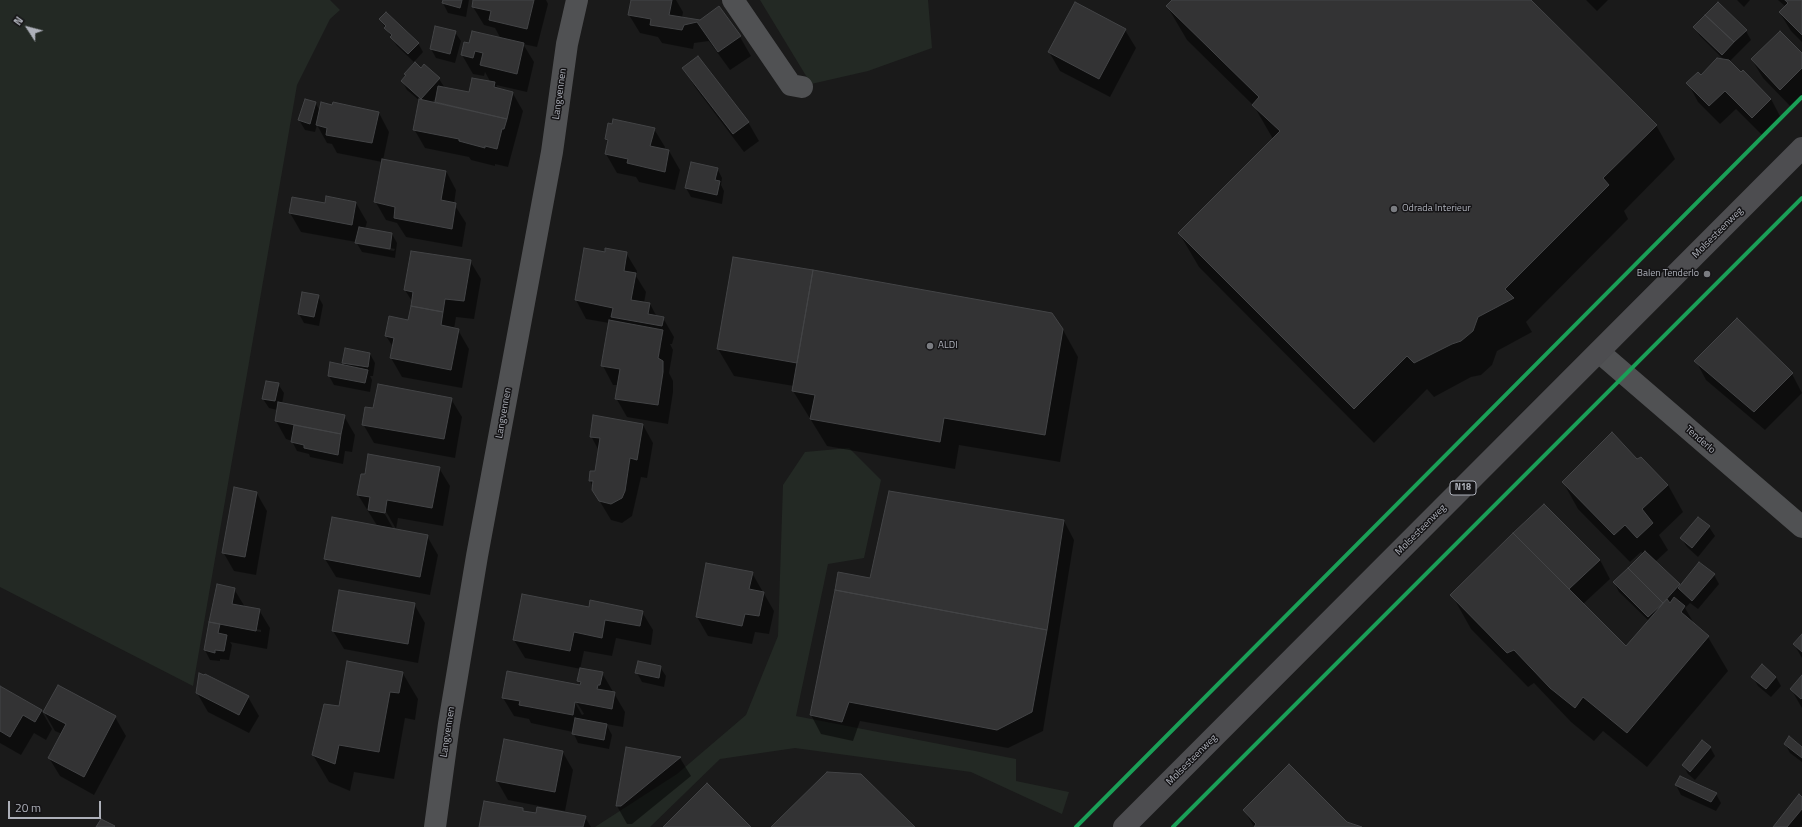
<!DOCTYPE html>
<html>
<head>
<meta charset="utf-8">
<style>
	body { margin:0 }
	#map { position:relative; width:1802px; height:827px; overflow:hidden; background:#1a1a1a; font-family:"Titillium Web",sans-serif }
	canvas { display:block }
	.north { position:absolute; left:8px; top:8px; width:40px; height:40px; -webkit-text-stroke:3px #151416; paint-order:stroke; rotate:306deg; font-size:11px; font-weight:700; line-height:16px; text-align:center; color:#adb0b9 }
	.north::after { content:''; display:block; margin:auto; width:14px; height:18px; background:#adb0b9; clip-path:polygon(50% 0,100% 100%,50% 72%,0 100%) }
	.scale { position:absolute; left:8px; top:801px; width:93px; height:18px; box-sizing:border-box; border:2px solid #adb0b9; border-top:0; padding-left:5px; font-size:12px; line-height:14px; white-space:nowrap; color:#adb0b9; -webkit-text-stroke:3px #151416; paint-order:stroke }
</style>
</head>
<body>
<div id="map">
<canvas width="1802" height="827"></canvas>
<div class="north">N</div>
<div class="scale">20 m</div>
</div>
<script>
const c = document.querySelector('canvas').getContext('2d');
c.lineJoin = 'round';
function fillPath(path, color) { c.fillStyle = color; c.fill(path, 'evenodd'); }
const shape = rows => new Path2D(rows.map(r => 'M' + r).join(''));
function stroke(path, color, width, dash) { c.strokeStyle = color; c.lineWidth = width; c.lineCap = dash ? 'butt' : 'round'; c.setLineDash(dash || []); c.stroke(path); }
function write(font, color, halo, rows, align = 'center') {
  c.font = font + ' "Titillium Web",sans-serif'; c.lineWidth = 3; c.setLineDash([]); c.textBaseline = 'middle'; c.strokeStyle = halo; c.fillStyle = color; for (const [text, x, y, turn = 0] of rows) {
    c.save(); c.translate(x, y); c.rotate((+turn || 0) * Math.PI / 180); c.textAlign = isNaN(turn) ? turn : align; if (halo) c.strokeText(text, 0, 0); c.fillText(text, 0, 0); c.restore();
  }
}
fillPath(shape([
	[0,0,330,0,340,10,330,19,297,85,193,686,0,587],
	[760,0,928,0,932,48,868,71,811,84],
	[849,448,881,480,864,558,828,564,796,716,1016,759,1016,781,1069,792,1062,814,971,772,795,748,720,759,650,827,595,827,677,774,746,715,778,636,783,485,805,452]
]), '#232924');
fillPath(shape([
	[444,0,469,0,466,17,448,13,443,3],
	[474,0,546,0,548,4,537,47,523,44,534,62,527,92,496,85,498,88,512,92,523,111,508,167,495,164,495,166,471,160,469,157,425,148,414,129,420,101,407,90,402,81,415,63,397,46,380,19,418,43,423,52,414,62,421,69,439,79,445,88,470,93,491,83,485,72,484,76,473,74,462,55,470,44,501,39,495,28,484,25,473,7],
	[437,97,435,103,432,102],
	[632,0,676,0,683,12,682,18,700,21,719,7,740,37,751,56,730,70,709,41,694,43,693,49,662,43,658,37,640,33,629,15],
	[1174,0,1529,0,1656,125,1675,159,1624,211,1628,219,1526,322,1532,332,1497,351,1492,365,1481,375,1471,377,1434,397,1427,389,1374,443,1199,267,1179,233,1273,139,1254,106,1187,40,1167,6],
	[1586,0,1608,0,1597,11],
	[1737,0,1750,0,1744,7],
	[1778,0,1802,0,1802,42,1791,31,1780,13,1786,7],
	[1694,27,1746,31,1751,40,1729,62,1771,99,1781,118,1763,136,1736,109,1720,124,1698,102,1688,83,1725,61,1700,36],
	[1125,30,1136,48,1110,97,1060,71,1049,52],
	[455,32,461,41,455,63,436,58,431,49],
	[1802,55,1802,98,1792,108,1763,78,1752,60],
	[684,69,748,122,759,141,744,152,695,87],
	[315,102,320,111,379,113,389,132,383,160,446,171,456,190,454,204,466,223,462,247,406,237,397,223,386,220,375,201,382,162,337,153,332,144,327,143,317,125,315,132,305,130,299,120],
	[654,129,665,147,664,150,669,151,680,170,675,190,639,182,636,177,617,173,606,154,608,144,606,139],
	[717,168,722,178,721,185,724,191,722,204,691,197,686,188],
	[293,198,326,204,356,203,367,222,365,229,392,234,397,243,395,258,362,252,356,242,301,232,290,213],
	[363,243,395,249,394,251,363,245],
	[585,249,606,253,626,253,637,271,636,276,646,292,644,303,650,304,657,317,663,318,674,337,672,344,670,344,673,350,669,373,673,381,673,392,668,424,627,417,616,398,618,385,613,385,603,366,609,323,586,319,576,300],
	[659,346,661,346,658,363],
	[470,261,481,279,474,319,456,317,454,329,458,330,469,349,462,388,402,377,391,358,393,347,386,336,409,321,413,303,405,290],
	[318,296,323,305,319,326,304,323,299,314],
	[1063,330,1078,357,1060,462,959,445,955,469,827,446,793,391,794,386,734,376,718,349],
	[370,354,375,363,373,376,370,376,372,380,370,392,334,385,329,376,345,366,343,363],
	[1696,361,1792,374,1802,393,1765,430,1706,380],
	[278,384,284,393,282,404,344,416,355,435,352,452,345,451,343,464,310,457,309,454,297,451,292,441,286,439,276,421,277,410,269,408,263,399],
	[451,399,462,417,455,458,374,443,363,424,374,410],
	[643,425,653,443,647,478,641,477,632,516,622,523,611,520,593,490,593,487,590,481,595,472,599,451,591,436],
	[1637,460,1668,485,1683,512,1659,535,1668,550,1655,562,1680,588,1714,575,1719,584,1698,609,1690,603,1685,608,1695,625,1708,637,1728,671,1647,767,1603,731,1594,741,1571,722,1534,683,1528,687,1471,629,1452,595,1600,560,1610,579,1583,604,1626,648,1649,621,1619,592,1614,582,1644,554,1641,552,1630,562,1578,509,1563,482],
	[439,468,450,486,443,526,398,518,396,529,384,508,382,509,394,530,427,536,438,555,430,595,336,577,325,559,378,527,358,495],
	[256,492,267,511,256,575,234,571,223,552],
	[1698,518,1709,527,1715,536,1698,557,1687,547,1681,538],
	[1064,521,1074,540,1043,731,1008,748,860,721,853,741,821,734,811,715,838,574,871,580],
	[752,573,774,611,769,634,755,632,752,644,708,636,697,617],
	[234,589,245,607,259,610,270,628,267,649,230,642,232,645,229,660,220,659,220,661,210,660,205,650],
	[223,623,261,630,261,632,223,625],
	[414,604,425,623,418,663,344,649,333,631],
	[590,608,642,612,653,630,651,645,616,638,612,656,584,651,580,669,602,673,625,712,623,727,606,724,612,735,609,749,578,743,573,732,531,723,529,719,514,716,503,698,582,687,578,681,581,669,525,658,514,640],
	[574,701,576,701,584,714,582,715],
	[1802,635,1802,658,1794,644],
	[660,667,666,676,664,687,642,682,637,673],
	[402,672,418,699,415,720,405,718,394,779,354,772,350,791,329,782,313,755],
	[1802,676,1802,708,1791,689],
	[1753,677,1776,677,1781,686,1771,697,1758,686],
	[0,688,41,710,52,729,46,740,34,733,21,755,0,743],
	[197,693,248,697,259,716,249,733,208,712],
	[44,712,115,717,126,736,94,795,60,776,49,758,62,734,55,731],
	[1785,744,1802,748,1802,762,1790,753],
	[1710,747,1715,756,1695,780,1688,774,1683,765],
	[627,748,680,758,691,776,632,824,627,824,617,806],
	[562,751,573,770,565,811,508,800,497,781],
	[1676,785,1716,794,1721,803,1716,811,1681,795],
	[1802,799,1802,825,1800,827,1774,827],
	[522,809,524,812,585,817,591,827,480,827],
	[1244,810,1346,823,1359,827,1254,827]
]), '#0007');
const building = shape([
	[443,0,462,0,460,8,442,3,443,0],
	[473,0,534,0,527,29,489,20,491,11,472,7,473,0],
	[631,0,672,0,669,15,700,20,719,6,741,36,718,52,697,22,684,25,682,30,650,25,651,19,628,15,631,0],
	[1172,0,1531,0,1657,125,1603,178,1609,185,1505,289,1514,298,1478,317,1473,331,1461,341,1452,344,1414,363,1407,356,1354,409,1178,233,1280,131,1252,105,1259,97,1166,6,1172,0],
	[1785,0,1802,0,1802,35,1779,12,1788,3,1785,0],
	[1075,2,1126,29,1099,79,1048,52,1075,2],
	[1718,2,1747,30,1734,42,1705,15,1718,2],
	[386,12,419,43,408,54,390,37,392,35,384,28,386,26,379,19,386,12],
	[1705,15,1734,42,1722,55,1693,27,1705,15],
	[435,26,456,31,450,54,430,49,435,26],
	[472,31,524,43,517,74,480,65,483,53,475,51,473,58,461,55,464,42,469,43,472,31],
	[1780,31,1802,53,1802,68,1780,90,1751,59,1780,31],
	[698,56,749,122,733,134,682,68,698,56],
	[1717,58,1729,60,1741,72,1743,70,1771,99,1752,118,1725,91,1709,106,1686,83,1698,72,1701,75,1717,58],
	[415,62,421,68,424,64,440,78,421,99,401,81,406,75,404,74,415,62],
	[472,78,495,82,494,87,513,92,507,119,435,102,438,86,469,92,472,78],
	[305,99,316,102,310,124,298,120,305,99],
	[419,99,507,119,504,129,502,129,497,149,485,146,485,148,459,141,459,139,413,130,419,99],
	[321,102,332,105,333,102,379,112,372,143,326,135,327,128,316,125,321,102],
	[613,119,655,128,650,146,669,150,665,172,627,163,628,159,605,154,608,140,605,139,608,123,612,124,613,119],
	[382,159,446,171,441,200,456,203,452,229,394,218,395,207,374,202,382,159],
	[691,162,718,168,715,180,720,181,717,195,685,188,691,162],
	[326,196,356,202,352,225,289,213,292,197,325,203,326,196],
	[359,227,392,233,390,249,355,243,359,227],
	[584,248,605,252,605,248,627,252,624,271,636,273,631,300,650,303,648,314,664,317,662,326,611,317,613,308,575,300,584,248],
	[411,251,471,260,464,301,445,299,443,312,411,306,413,292,404,290,411,251],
	[733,257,813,270,797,363,717,349,733,257],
	[813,270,1052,313,1063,329,1045,435,944,418,940,442,810,419,815,395,792,391,813,270],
	[302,292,319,295,314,317,298,314,302,292],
	[411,306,443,312,441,325,459,329,451,370,390,358,394,338,385,336,389,316,408,320,411,306],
	[1737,318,1793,373,1754,412,1694,361,1737,318],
	[609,320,663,330,658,358,663,361,663,372,658,405,615,399,620,369,601,366,609,320],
	[345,348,370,353,368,367,342,363,345,348],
	[330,362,368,370,365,383,328,376,330,362],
	[266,381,279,383,275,401,262,399,266,381],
	[378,384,452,398,444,439,362,425,365,407,373,408,378,384],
	[278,402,345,415,341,434,275,421,278,402],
	[593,415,643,424,637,460,630,458,625,491,622,498,611,504,599,501,592,490,593,481,589,481,590,471,595,471,600,438,590,437,593,415],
	[294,425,341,434,338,455,304,448,304,445,291,442,294,425],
	[1612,432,1637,459,1641,457,1668,485,1642,509,1653,523,1637,538,1625,525,1614,535,1562,482,1612,432],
	[368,454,440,467,432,508,387,500,385,513,368,510,370,497,357,495,361,474,365,474,368,454],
	[234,487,257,492,245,557,222,553,234,487],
	[889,491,1064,520,1047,630,835,590,838,572,870,578,889,491],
	[1544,504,1600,560,1569,589,1513,533,1544,504],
	[332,517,428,535,420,577,324,559,332,517],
	[1698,517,1710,526,1692,548,1680,538,1698,517],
	[1513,533,1626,646,1667,599,1670,603,1674,597,1685,606,1681,612,1709,636,1627,733,1583,697,1575,708,1550,688,1514,650,1507,653,1450,595,1513,533],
	[1645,551,1680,584,1663,603,1628,568,1645,551],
	[1699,562,1715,574,1692,601,1678,588,1699,562],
	[706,563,753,572,749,589,764,592,759,616,745,614,742,626,696,617,706,563],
	[1628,568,1663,603,1648,617,1613,582,1628,568],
	[217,584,235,588,232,604,260,609,256,631,209,622,217,584],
	[339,590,415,603,408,644,332,631,339,590],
	[835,590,1047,630,1032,712,997,730,849,702,842,722,810,715,835,590],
	[522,594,589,607,590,600,643,611,640,626,605,620,602,638,574,632,570,651,513,640,522,594],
	[209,622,220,624,218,633,227,635,224,651,215,650,215,653,204,650,209,622],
	[1802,634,1802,652,1793,644,1802,634],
	[347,661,403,672,399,693,390,692,379,752,339,745,335,764,312,755,324,704,339,706,347,661],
	[638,661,661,666,659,678,635,673,638,661],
	[1762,664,1776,677,1766,689,1751,677,1762,664],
	[580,668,603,672,600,685,598,685,597,689,615,692,612,709,575,702,573,715,519,705,520,701,502,698,507,671,580,685,581,682,577,681,580,668],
	[199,673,204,675,205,674,249,696,239,715,196,693,199,673],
	[1802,675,1802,698,1801,699,1790,689,1802,675],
	[58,685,116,716,84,777,48,758,66,724,43,712,58,685],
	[0,686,42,710,35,722,23,715,10,737,0,731,0,686],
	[575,718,607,724,604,740,572,734,575,718],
	[1789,736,1802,747,1802,758,1784,744,1789,736],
	[504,739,563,751,555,792,496,781,504,739],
	[1702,740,1711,747,1690,772,1682,765,1702,740],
	[626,747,681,757,621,806,616,806,626,747],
	[1289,764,1347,822,1362,827,1254,827,1256,824,1243,810,1289,764],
	[827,772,861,774,915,827,771,827,827,772],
	[1680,776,1717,793,1711,802,1675,785,1680,776],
	[707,783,751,827,663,827,707,783],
	[1799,794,1802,797,1802,809,1787,827,1773,827,1799,794],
	[484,801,523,808,523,811,536,813,537,807,586,816,583,827,479,827,484,801],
	[101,819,115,826,114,827,96,827,101,819]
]);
fillPath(building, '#333334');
stroke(building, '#434446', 1);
stroke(shape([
	[733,0,791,85,802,87],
	[1599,352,1802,527],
	[435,827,449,724,477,556,552,152,567,44,577,0]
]), '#505153', 22);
stroke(shape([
	[1124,827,1802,148]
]), '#4d4d50', 22);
stroke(shape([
	[1076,827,1802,97],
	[1173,827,1802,198]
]), '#1a9f57', 4);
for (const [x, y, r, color] of [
	[1394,209,4,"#7a7c81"],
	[1707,274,4,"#7a7c81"],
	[930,346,4,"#7a7c81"]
]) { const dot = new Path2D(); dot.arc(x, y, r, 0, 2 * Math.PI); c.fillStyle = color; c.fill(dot); stroke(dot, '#151416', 1.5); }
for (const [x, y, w] of [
	[1463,488,26]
]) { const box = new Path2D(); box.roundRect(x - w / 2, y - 7, w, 14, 3); c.fillStyle = '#151416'; c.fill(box); stroke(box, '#adb0b9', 1); }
write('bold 9px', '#adb0b9', null, [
	["N18",1463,488]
]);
write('10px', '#adb0b9', '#151416', [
	["Langvennen",560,94,-82],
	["Molsesteenweg",1718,233,-45],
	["Langvennen",504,413,-80],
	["Tenderlo",1700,440,41],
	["Molsesteenweg",1421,530,-45],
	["Langvennen",448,732,-81],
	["Molsesteenweg",1192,760,-45]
]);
write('10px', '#adb0b9', '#151416', [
	["Odrada Interieur",1402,209],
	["Balen Tenderlo",1699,274,"right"],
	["ALDI",938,346]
], 'left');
</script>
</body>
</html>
